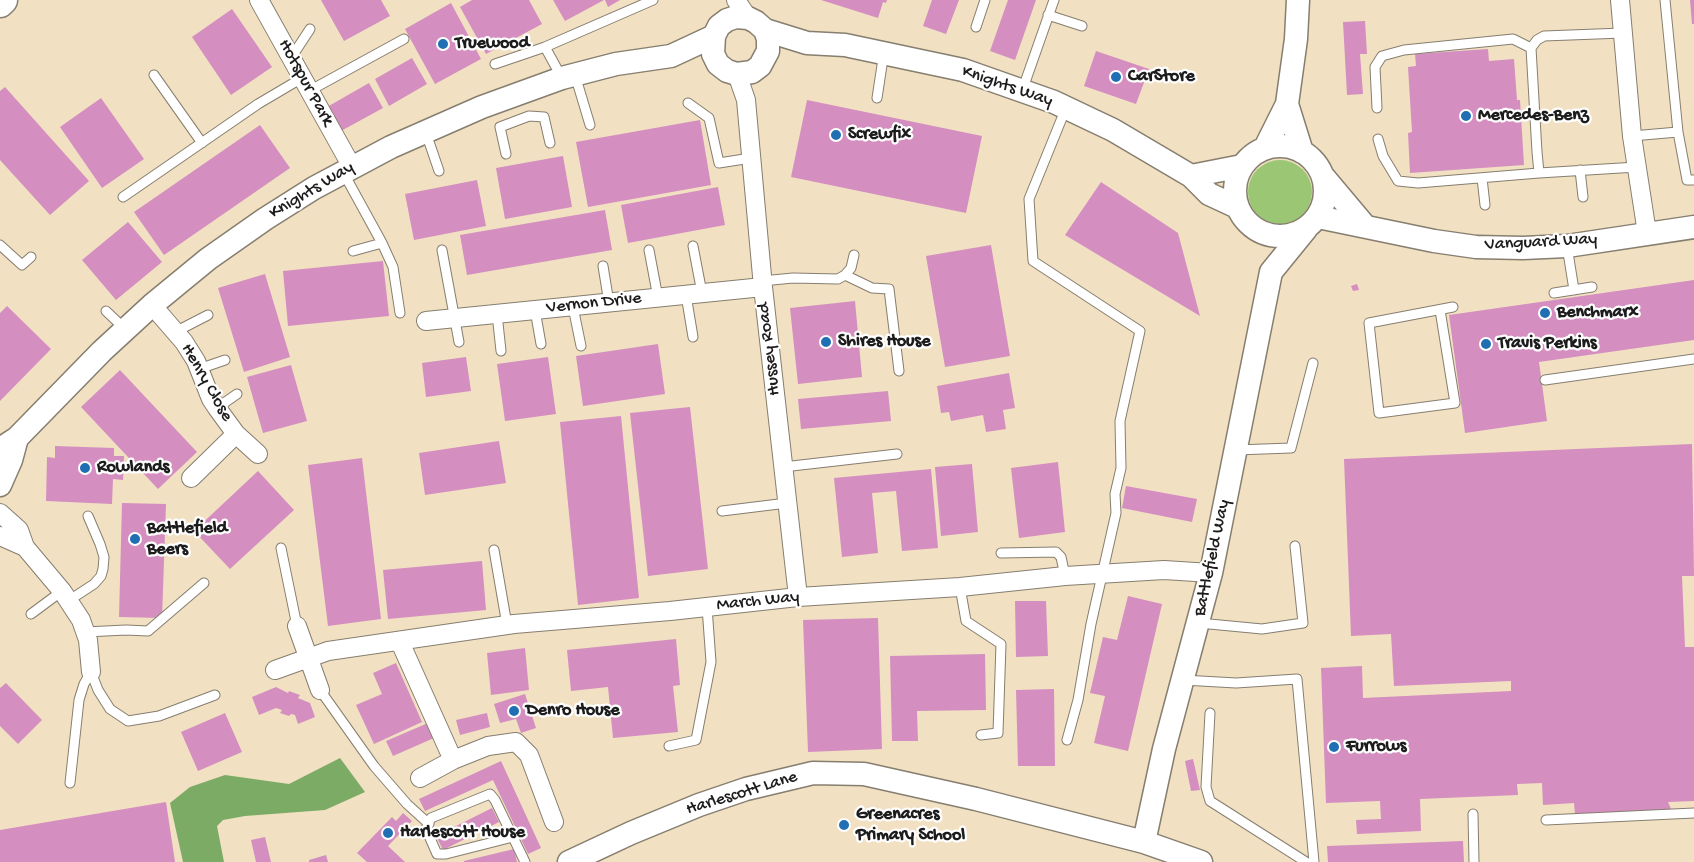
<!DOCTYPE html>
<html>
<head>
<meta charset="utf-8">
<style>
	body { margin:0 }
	canvas { display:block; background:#f1e0c2 }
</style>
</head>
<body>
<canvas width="1694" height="862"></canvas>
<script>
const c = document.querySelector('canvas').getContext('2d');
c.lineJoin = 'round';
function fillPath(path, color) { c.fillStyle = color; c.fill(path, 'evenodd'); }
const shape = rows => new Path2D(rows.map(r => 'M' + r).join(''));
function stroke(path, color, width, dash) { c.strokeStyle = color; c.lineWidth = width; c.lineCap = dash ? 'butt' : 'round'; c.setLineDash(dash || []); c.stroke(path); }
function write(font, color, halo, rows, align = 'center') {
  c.font = font + ' "Gochi Hand",sans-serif'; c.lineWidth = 4.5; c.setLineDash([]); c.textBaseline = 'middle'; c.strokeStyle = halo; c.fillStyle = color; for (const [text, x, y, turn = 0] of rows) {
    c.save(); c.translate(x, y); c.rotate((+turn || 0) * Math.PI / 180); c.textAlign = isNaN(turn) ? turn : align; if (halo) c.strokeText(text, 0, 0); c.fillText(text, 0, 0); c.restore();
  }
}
fillPath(shape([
	'1248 192a32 32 0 1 1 64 0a32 32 0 1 1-64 0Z'
]), '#9bc673');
fillPath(shape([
	[340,758,365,792,325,810,245,816,223,820,217,826,224,862,183,862,170,803,190,787,225,775,289,784]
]), '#7cab65');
fillPath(shape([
	[321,0,381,0,390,16,344,41],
	[472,0,529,0,542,24,486,54,460,7],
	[553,0,604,0,565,21],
	[605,0,620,0,608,7],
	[821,0,887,0,886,3,883,2,878,18],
	[932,0,959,0,946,34,923,26],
	[1008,0,1036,0,1015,60,990,51],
	[1690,0,1694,0,1694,24,1692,24],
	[451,3,481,59,435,84,405,29],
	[232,9,272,67,231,95,192,37],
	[1365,21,1367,54,1360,54,1363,94,1347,95,1343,22],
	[1488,49,1489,61,1514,59,1517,100,1520,100,1524,165,1410,173,1408,133,1412,132,1408,67,1416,66,1415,54],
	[1096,51,1149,69,1136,104,1084,86],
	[412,58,427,84,389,106,375,79],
	[369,83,383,108,341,131,327,107],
	[5,87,89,181,50,215,0,160,0,91],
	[101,98,144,159,102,188,60,127],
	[807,100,982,136,966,213,791,177],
	[700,120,711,185,588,207,576,142],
	[260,125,290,168,164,255,134,212],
	[563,156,572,207,505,219,496,168],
	[477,180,486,226,414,240,405,194],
	[1101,182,1178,233,1200,316,1065,235],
	[718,187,725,225,628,243,621,205],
	[605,210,612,250,467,275,460,235],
	[128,222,162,262,116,300,82,260],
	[991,245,1010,356,945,367,926,256],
	[383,261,389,316,288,326,283,271],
	[265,274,290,357,244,372,218,288],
	[1694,280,1694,340,1539,362,1547,421,1465,433,1449,315],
	[1357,284,1359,290,1353,291,1351,286],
	[855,301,862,377,798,384,790,308],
	[7,306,51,349,0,401,0,313],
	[658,344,665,394,583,406,576,356],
	[466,357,471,391,426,397,422,363],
	[548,357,556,414,505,421,497,364],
	[291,365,307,421,263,433,247,377],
	[120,370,197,452,158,489,81,407],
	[1009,373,1015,408,1003,410,1006,429,986,432,983,415,951,421,949,412,941,413,937,386],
	[888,391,891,421,801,429,798,399],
	[690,407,708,569,648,576,630,413],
	[621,416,639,598,578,605,560,422],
	[499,441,506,483,425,495,419,453],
	[1692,444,1694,576,1682,576,1685,647,1694,647,1694,801,1668,802,1671,809,1575,814,1574,803,1543,805,1542,783,1517,784,1518,795,1420,799,1421,831,1357,834,1356,820,1381,819,1380,801,1326,803,1321,668,1362,666,1363,698,1511,691,1511,681,1394,686,1391,634,1351,636,1344,459],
	[55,446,114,448,114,456,124,456,123,480,113,479,112,504,46,501,47,457,55,458],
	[362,458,381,619,328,626,308,465],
	[1058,462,1065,532,1019,538,1011,468],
	[972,464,978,532,941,536,935,467],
	[931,469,938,548,902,551,896,491,872,493,878,553,842,557,834,478],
	[258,471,294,510,230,569,194,531],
	[1126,486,1197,499,1192,522,1122,508],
	[122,503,166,504,162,618,119,617],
	[482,561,486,610,388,619,383,570],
	[1128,596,1162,604,1128,751,1094,743,1105,696,1090,693,1103,637,1117,640],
	[1015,601,1046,601,1048,656,1016,657],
	[878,618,882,749,808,752,803,620],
	[676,639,680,685,673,686,678,732,613,738,608,687,571,691,567,650],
	[525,648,529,690,491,695,487,653],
	[985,654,986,710,917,711,918,741,892,741,890,656],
	[396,663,422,722,374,744,356,705,382,694,373,673],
	[6,683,42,720,18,744,0,726,0,688],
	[276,687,288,693,289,691,300,695,298,698,310,703,315,717,298,724,295,715,291,714,289,716,280,713,282,710,276,708,259,715,252,697],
	[1054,689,1055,766,1018,766,1016,690],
	[525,694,536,728,521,733,516,719,500,723,494,704],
	[225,713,242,752,198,771,181,732],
	[487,713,490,727,460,735,456,720],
	[428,723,434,738,393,756,386,741],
	[1193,759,1200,790,1191,791,1185,761],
	[501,761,541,848,528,854,493,780,425,811,419,799],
	[166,802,175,862,0,862,0,830],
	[492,808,499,822,443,850,436,836],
	[403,813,412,821,388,846,405,862,367,862,357,853,392,817,396,821],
	[265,837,271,862,256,862,251,840],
	[1463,841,1464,862,1328,862,1327,846],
	[514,849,517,862,464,862,464,861],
	[326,855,328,862,309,862,309,860]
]), '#d48fc0');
const service = shape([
	[1665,0,1678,132,1687,180,1694,180],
	[1048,15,1082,26],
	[976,27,985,0],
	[1623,33,1544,36,1537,40,1531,48,1537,152,1539,173,1637,167],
	[291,58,310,29],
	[495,64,545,47],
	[154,75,202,143],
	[575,75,590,125],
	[562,78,545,47,653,0],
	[309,91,404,39],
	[1022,91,1054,0],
	[877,98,884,52],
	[688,103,709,118,719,163,751,158],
	[1066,108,1029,199,1033,261,1140,331,1120,421,1121,468,1115,494,1116,513,1091,624,1078,700,1067,740],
	[1377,108,1375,67,1382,56,1404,50,1513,39,1531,48],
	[426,133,439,171],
	[1632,136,1678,132],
	[1378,139,1383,156,1398,181,1418,183,1539,173],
	[506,154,500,127,529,116,544,117,550,143],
	[1580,170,1583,197],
	[343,172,382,243,393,267,400,313],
	[1482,178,1485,205],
	[123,197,258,104,302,78],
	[0,245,22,265,31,257],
	[693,246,702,293],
	[1567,246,1574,290],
	[442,250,459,342],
	[649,250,658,298],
	[353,251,382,243],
	[603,266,609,303],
	[845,275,872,288,889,289,899,371],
	[762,281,793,278,838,279,845,275,851,268,854,255],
	[1554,293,1592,287],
	[686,295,693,337],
	[573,307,581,346],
	[535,310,541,344],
	[1440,310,1455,403,1379,413,1369,323,1453,307],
	[106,311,125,329],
	[497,314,501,351],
	[175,332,208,315],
	[199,369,225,360],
	[1545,380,1694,359],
	[217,408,237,394],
	[1236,450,1291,448,1313,363],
	[783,467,897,454],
	[722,511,787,503],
	[281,548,297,626],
	[494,550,507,625],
	[1001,553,1056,552,1061,557,1065,576],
	[960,587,966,621,1001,644,998,733,981,735],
	[68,601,94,584,101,576,103,569,104,557,100,544,88,516],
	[31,614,62,591],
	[1199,623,1262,629,1303,623,1295,546],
	[85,632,126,630,148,631,204,583],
	[91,672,98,690,110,709,128,721,159,716,215,695],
	[1183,680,1236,683,1297,679,1314,862],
	[320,690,374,766,407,804,429,824],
	[1210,713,1206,787,1210,801,1306,862],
	[669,746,696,740,711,662,707,607],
	[70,783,79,700,84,684,91,672],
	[1473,814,1474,862],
	[1546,820,1694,813],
	[513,837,446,854,437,854,426,829,431,818,490,794,495,800,525,862]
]);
const minor = shape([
	[259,0,352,167],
	[736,0,748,18],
	[1620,0,1632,136,1647,233],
	[737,74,746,100,763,287,798,597],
	[152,305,184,342,196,361,211,399,217,408,236,434,258,454],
	[426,321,763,287],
	[191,478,236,434],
	[0,513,19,530,25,547,62,591,81,620,88,640,91,672],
	[0,536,25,547],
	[297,626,320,690],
	[400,642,453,760,488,746,516,742,529,755,554,822],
	[275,670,328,651,514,624,670,611,798,597,960,587,1065,576,1164,570,1211,573],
	[420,778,453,760]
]);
const tertiary = shape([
	[765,30,807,43,845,45,963,70,1054,102,1113,130,1191,176,1209,194,1237,207],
	[1287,104,1302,152],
	'1235 191a45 45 0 1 1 90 0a45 45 0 1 1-90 0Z',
	[1265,148,1287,104,1296,39,1298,0],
	[1191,176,1242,166],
	[1323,176,1365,226],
	[1318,217,1434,241,1476,247,1523,248,1567,246,1694,227],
	[0,449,17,438,102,351,152,305,208,259,265,219,314,188,391,147,482,107,562,78,616,64,671,56,714,36,719,26,727,20,736,17,748,18,756,22,765,30,768,39,768,51,760,66,752,72,737,74,727,71,718,64,713,54,714,36],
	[0,485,11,460,17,438],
	[1144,842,1164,749,1211,573,1271,272,1306,229],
	[569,862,631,833,699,805,746,789,813,773,864,774,976,799,1144,842,1201,862]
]);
const primary = shape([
	[0,3,3,0]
]);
stroke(service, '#867e6f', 11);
stroke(minor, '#867e6f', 20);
stroke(tertiary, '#867e6f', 25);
stroke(primary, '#867e6f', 31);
stroke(service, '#fff', 9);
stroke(minor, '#fff', 18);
stroke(tertiary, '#fff', 22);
stroke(primary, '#fff', 28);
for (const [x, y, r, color] of [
	[443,44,6,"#1f6fb2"],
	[1116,77,6,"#1f6fb2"],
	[1466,116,6,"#1f6fb2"],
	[836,135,6,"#1f6fb2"],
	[1545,313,6,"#1f6fb2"],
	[826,342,6,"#1f6fb2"],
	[1486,344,6,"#1f6fb2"],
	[85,468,6,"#1f6fb2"],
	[135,539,6,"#1f6fb2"],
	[514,711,6,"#1f6fb2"],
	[1334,747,6,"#1f6fb2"],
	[844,825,6,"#1f6fb2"],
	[388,833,6,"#1f6fb2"]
]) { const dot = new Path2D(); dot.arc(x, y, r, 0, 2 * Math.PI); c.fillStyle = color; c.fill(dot); stroke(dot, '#fff', 2); }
write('bold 18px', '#1c1c1c', '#fff', [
	["Truewood",455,44],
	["CarStore",1128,77],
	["Mercedes-Benz",1478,116],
	["Screwfix",848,135],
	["Benchmarx",1557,313],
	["Shires House",838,342],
	["Travis Perkins",1498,344],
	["Rowlands",97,468],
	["Battlefield",147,529],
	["Beers",147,550],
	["Denro House",526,711],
	["Furrows",1346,747],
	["Greenacres",856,815],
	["Primary School",856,836],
	["Harlescott House",400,833]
], 'left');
write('18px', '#1c1c1c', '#fff', [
	["Hotspur Park",305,83,61],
	["Knights Way",1007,87,19],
	["Knights Way",312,191,-31],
	["Vanguard Way",1541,243,-3],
	["Vernon Drive",594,304,-6],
	["Hussey Road",770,349,-97],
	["Henry Close",206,383,60],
	["Battlefield Way",1213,558,-78],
	["March Way",758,602,-6],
	["Harlescott Lane",742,794,-17]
]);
</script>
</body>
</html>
